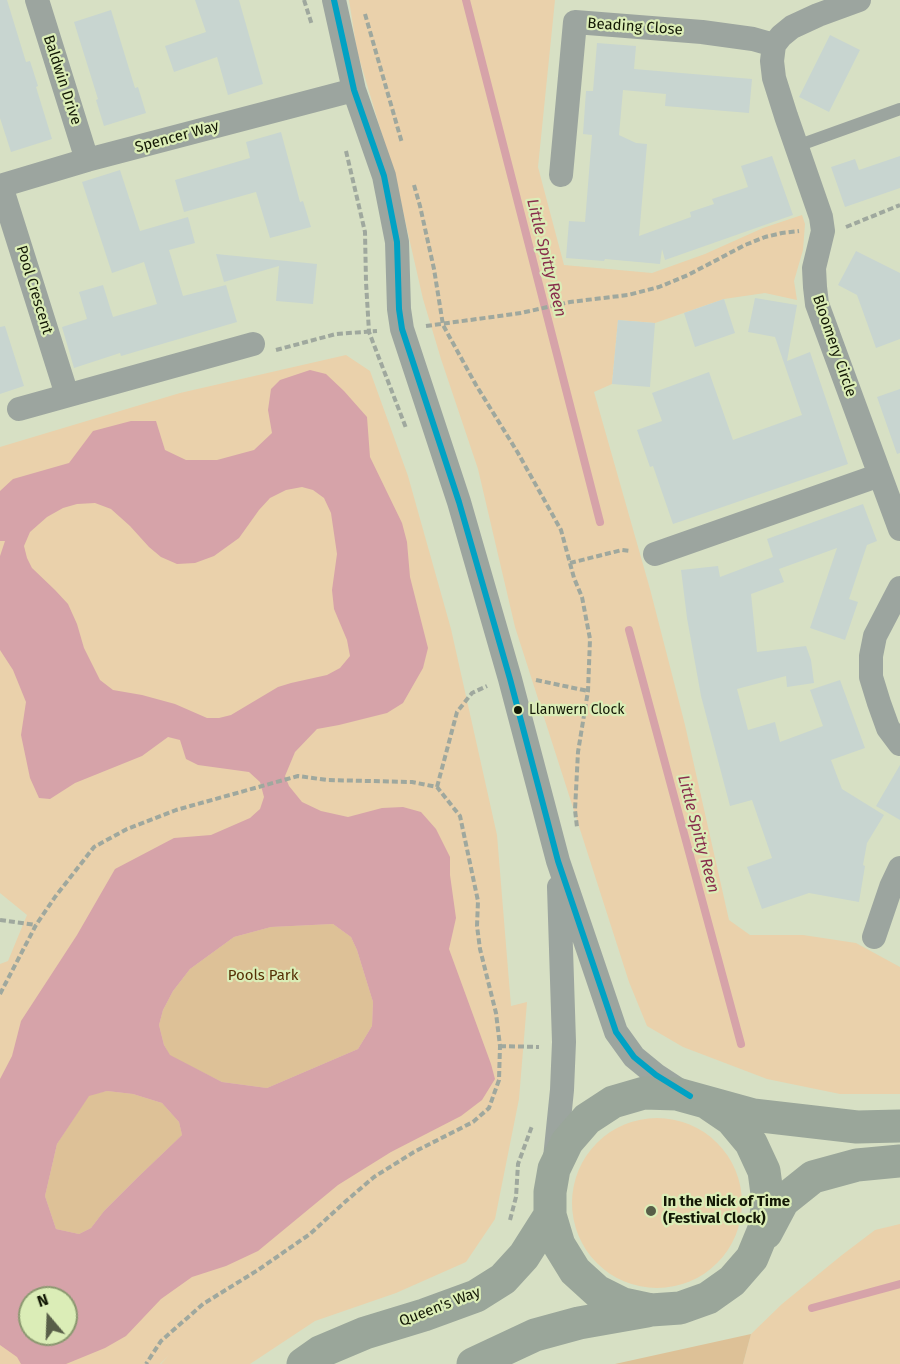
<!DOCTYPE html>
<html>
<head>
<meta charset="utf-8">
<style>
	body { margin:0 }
	#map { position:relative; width:900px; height:1364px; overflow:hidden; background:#d7e0c4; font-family:"Fira Sans",sans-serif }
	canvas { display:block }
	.north { position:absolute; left:18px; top:1286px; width:60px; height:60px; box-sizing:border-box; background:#dbedb7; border:2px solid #8b9870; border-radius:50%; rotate:341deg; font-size:16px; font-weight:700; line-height:24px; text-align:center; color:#131805 }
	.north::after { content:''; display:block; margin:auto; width:21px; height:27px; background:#585e48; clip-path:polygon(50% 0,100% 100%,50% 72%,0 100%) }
</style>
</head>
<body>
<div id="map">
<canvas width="900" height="1364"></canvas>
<div class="north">N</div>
</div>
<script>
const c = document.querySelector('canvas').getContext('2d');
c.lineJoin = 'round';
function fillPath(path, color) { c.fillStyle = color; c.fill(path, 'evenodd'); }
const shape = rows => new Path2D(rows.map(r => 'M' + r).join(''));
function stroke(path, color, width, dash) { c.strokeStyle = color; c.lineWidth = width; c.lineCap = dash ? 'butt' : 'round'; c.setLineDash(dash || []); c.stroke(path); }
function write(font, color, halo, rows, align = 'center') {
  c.font = font + ' "Fira Sans",sans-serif'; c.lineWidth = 4.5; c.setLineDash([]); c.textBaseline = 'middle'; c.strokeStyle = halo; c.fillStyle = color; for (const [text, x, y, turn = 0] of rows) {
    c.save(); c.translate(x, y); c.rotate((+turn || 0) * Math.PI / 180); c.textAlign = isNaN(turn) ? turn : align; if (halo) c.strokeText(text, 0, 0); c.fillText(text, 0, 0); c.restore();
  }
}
fillPath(shape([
	[349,0,555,0,538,167,564,265,652,273,705,254,763,228,802,215,805,224,803,250,794,281,797,300,765,293,724,299,655,323,618,320,612,384,594,392,650,589,685,725,729,920,750,935,803,935,856,943,900,967,900,1094,840,1094,767,1079,683,1047,647,1026,629,982,515,627,478,469,441,359,423,299,397,185,357,51],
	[346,355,370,371,408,476,451,629,497,835,511,1006,527,1002,519,1099,495,1219,466,1262,396,1293,315,1321,250,1364,161,1364,169,1355,160,1364,0,1364,0,964,8,961,27,915,0,893,0,447,180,393],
	[30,1298,66,1298,66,1334,30,1334],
	'572 1203a85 85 0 1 1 170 0a85 85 0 1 1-170 0Z',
	[900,1224,900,1364,743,1364,751,1334,782,1304,842,1255,875,1230]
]), '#ead1ab');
fillPath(shape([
	[333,924,351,937,357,950,373,1002,372,1026,358,1049,267,1088,222,1082,170,1056,164,1045,159,1025,163,1010,173,991,190,969,234,937,271,927],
	[107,1091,133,1094,162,1103,179,1122,182,1135,137,1178,104,1211,91,1228,79,1234,56,1229,45,1196,57,1144,89,1095],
	[751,1334,743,1364,615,1364,633,1360]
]), '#ddc197');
fillPath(shape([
	[310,370,326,374,344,391,367,417,370,457,402,523,407,542,410,577,428,648,423,668,403,703,387,713,339,725,317,729,295,752,285,776,289,786,302,802,321,811,348,817,382,808,403,807,421,812,436,829,450,857,450,875,456,918,449,949,491,1064,495,1079,482,1100,461,1116,391,1152,338,1185,258,1251,226,1266,192,1277,161,1299,126,1336,105,1348,66,1364,21,1364,17,1357,0,1345,0,1079,12,1056,21,1021,77,935,115,869,174,838,211,835,250,818,260,809,264,797,260,782,249,772,198,765,186,759,180,740,168,737,142,756,75,783,50,799,39,798,30,778,21,735,26,702,13,670,0,650,0,556,5,541,0,541,0,491,13,479,69,463,93,431,131,421,156,421,165,450,186,460,217,460,254,450,272,433,268,410,271,389,280,380],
	[302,487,313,490,324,498,331,513,337,554,332,590,334,609,347,640,350,656,340,668,327,675,291,683,278,687,231,715,219,718,207,718,175,704,142,695,113,690,100,680,84,648,77,624,68,604,55,590,32,568,27,558,24,546,30,532,47,517,63,508,77,504,95,503,111,509,130,526,149,547,161,557,177,564,195,563,214,556,239,538,259,510,270,498,286,490],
	[333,924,351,937,357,950,373,1002,372,1026,358,1049,267,1088,222,1082,170,1055,164,1045,159,1025,163,1010,173,991,190,969,234,937,271,927],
	[107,1091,133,1094,162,1103,179,1122,182,1135,137,1178,104,1211,91,1228,79,1234,56,1229,45,1196,57,1144,89,1096],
	[30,1298,66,1298,66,1334,30,1334]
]), '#d6a3a9');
stroke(shape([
	[466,0,600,522],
	[629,630,741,1044],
	[812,1308,900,1284]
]), '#d6a3a9', 8);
fillPath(shape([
	[0,0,7,0,26,62,30,61,38,86,36,87,52,139,11,152,0,118],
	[195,0,239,0,263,84,228,95,217,57,174,72,165,46,206,32],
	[111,10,135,88,138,87,146,113,104,126,96,100,98,99,74,22],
	[830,35,860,50,829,112,799,97],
	[597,43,636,46,634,69,752,79,749,113,665,106,666,94,623,90,619,135,636,143,647,144,639,236,691,217,690,212,714,204,712,199,748,187,741,166,772,156,793,215,665,260,662,249,660,264,605,259,604,261,566,258,569,221,585,222,592,135,583,134,586,91,593,91],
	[281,132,300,202,303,201,311,227,270,238,256,192,184,212,175,180,250,158,246,142],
	[900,156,900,188,845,207,831,167,855,159,859,170],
	[120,170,140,231,188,217,195,243,169,250,183,296,226,285,237,322,121,356,120,353,74,368,62,327,87,319,79,292,103,285,113,317,157,304,144,262,112,273,82,182],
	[856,251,900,273,900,339,876,348,857,295,838,285],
	[216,254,317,264,313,304,276,301,279,266,224,282],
	[755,298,797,305,787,361,810,352,848,464,673,524,653,466,650,467,637,430,662,421,652,393,709,372,733,440,802,415,775,337,748,332],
	[724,299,735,333,695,347,684,313],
	[618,320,655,323,650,387,612,384],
	[5,326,24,386,0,394,0,327],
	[900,389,900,453,897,454,877,397],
	[863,504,877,541,867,545,849,599,858,602,845,640,810,628,837,548,779,569,784,582,751,594,757,652,806,646,811,660,814,683,787,687,786,676,737,689,748,730,775,722,780,742,823,726,810,690,840,680,865,748,831,760,842,789,884,815,867,843,863,865,865,866,859,902,809,893,762,909,747,867,772,858,752,800,730,806,701,696,687,618,681,570,718,566,720,577,773,557,767,539],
	[900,765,900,820,876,806]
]), '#c8d5d0');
stroke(shape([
	[304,0,312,25],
	[365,14,402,143],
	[346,151,365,232,366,282,369,332,406,428],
	[414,185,420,206,434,269,443,325,476,385,518,453,561,530,574,578,582,597,590,639,588,691,578,752,575,810,577,827],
	[846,227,900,205],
	[426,326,521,313,570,302,628,295,659,287,688,275,745,245,765,237,782,233,799,231],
	[276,350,336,334,377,331],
	[570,563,622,550,631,551],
	[536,680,588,691],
	[437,787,457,712,472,693,487,686],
	[0,920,36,925],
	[0,994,36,925,55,897,94,847,127,829,176,810,298,776,327,780,412,782,437,787,460,816,478,901,477,926,480,949,496,1013,500,1046,499,1080,489,1108,473,1122,414,1152,374,1177,346,1201,310,1234,258,1270,203,1304,161,1341,146,1364],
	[500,1046,539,1047],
	[510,1220,516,1197,518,1164,532,1126]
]), '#9fa89e', 4, [6, 3]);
stroke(shape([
	[797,146,900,109]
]), '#9ca59f', 12);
stroke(shape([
	[37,0,87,160],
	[334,0,354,90,384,176,397,242,399,309,402,329,459,502,510,679,558,861,616,1032,634,1057,656,1075,685,1094],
	[561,175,575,22,702,32,753,39,774,45],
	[0,186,87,160,354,90],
	[1,186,67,395],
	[19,409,253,344],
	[880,475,900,529],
	[655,554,880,475,817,304,815,287,814,268,823,231,821,217,786,116,774,78,772,61,774,45,781,36,792,27,818,15,859,0],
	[900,588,875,636,871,656,871,677,879,703,888,728,900,744],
	[874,937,891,887,900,868],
	[555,1158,562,1090,564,1042,559,887]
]), '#9ca59f', 24);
stroke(shape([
	[706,1102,731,1119,751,1143,764,1171,768,1201,764,1229,752,1258,732,1281,708,1298,680,1308,651,1310,623,1304,597,1291,575,1271,559,1245,550,1215,550,1192,554,1169,567,1142,587,1119,613,1102,644,1093,677,1094,753,1115,857,1127,900,1126],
	[766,1233,783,1201,813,1177,857,1165,900,1161],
	[303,1364,320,1352,365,1333,424,1315,476,1296,503,1279,524,1256,550,1215],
	[473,1364,535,1335,579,1323,647,1311]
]), '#9aa69a', 33);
stroke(shape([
	[334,0,354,90,384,176,397,242,399,309,402,329,459,502,510,679,558,861,616,1032,634,1057,656,1075,690,1096]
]), '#01a2c4', 6);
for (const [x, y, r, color] of [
	[518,710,5,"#131805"],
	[651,1211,6,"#585e48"]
]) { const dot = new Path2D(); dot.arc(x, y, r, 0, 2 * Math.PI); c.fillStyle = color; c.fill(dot); stroke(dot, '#dbedb7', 2); }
write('14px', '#131805', '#dbedb7', [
	["Llanwern Clock",529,710]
], 'left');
write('15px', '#131805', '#dbedb7', [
	["Beading Close",635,27,4],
	["Baldwin Drive",62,80,72],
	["Spencer Way",177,137,-15],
	["Pool Crescent",34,290,73],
	["Bloomery Circle",834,346,71],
	["Queen's Way",440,1307,-21]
]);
write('15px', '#563005', '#dbedb7', [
	["Pools Park",263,976]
]);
write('bold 15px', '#131805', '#dbedb7', [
	["In the Nick of Time",663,1202],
	["(Festival Clock)",663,1219]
], 'left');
write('italic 16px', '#882d4c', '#dbedb7', [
	["Little Spitty Reen",546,258,76],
	["Little Spitty Reen",698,834,75]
]);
</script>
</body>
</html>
